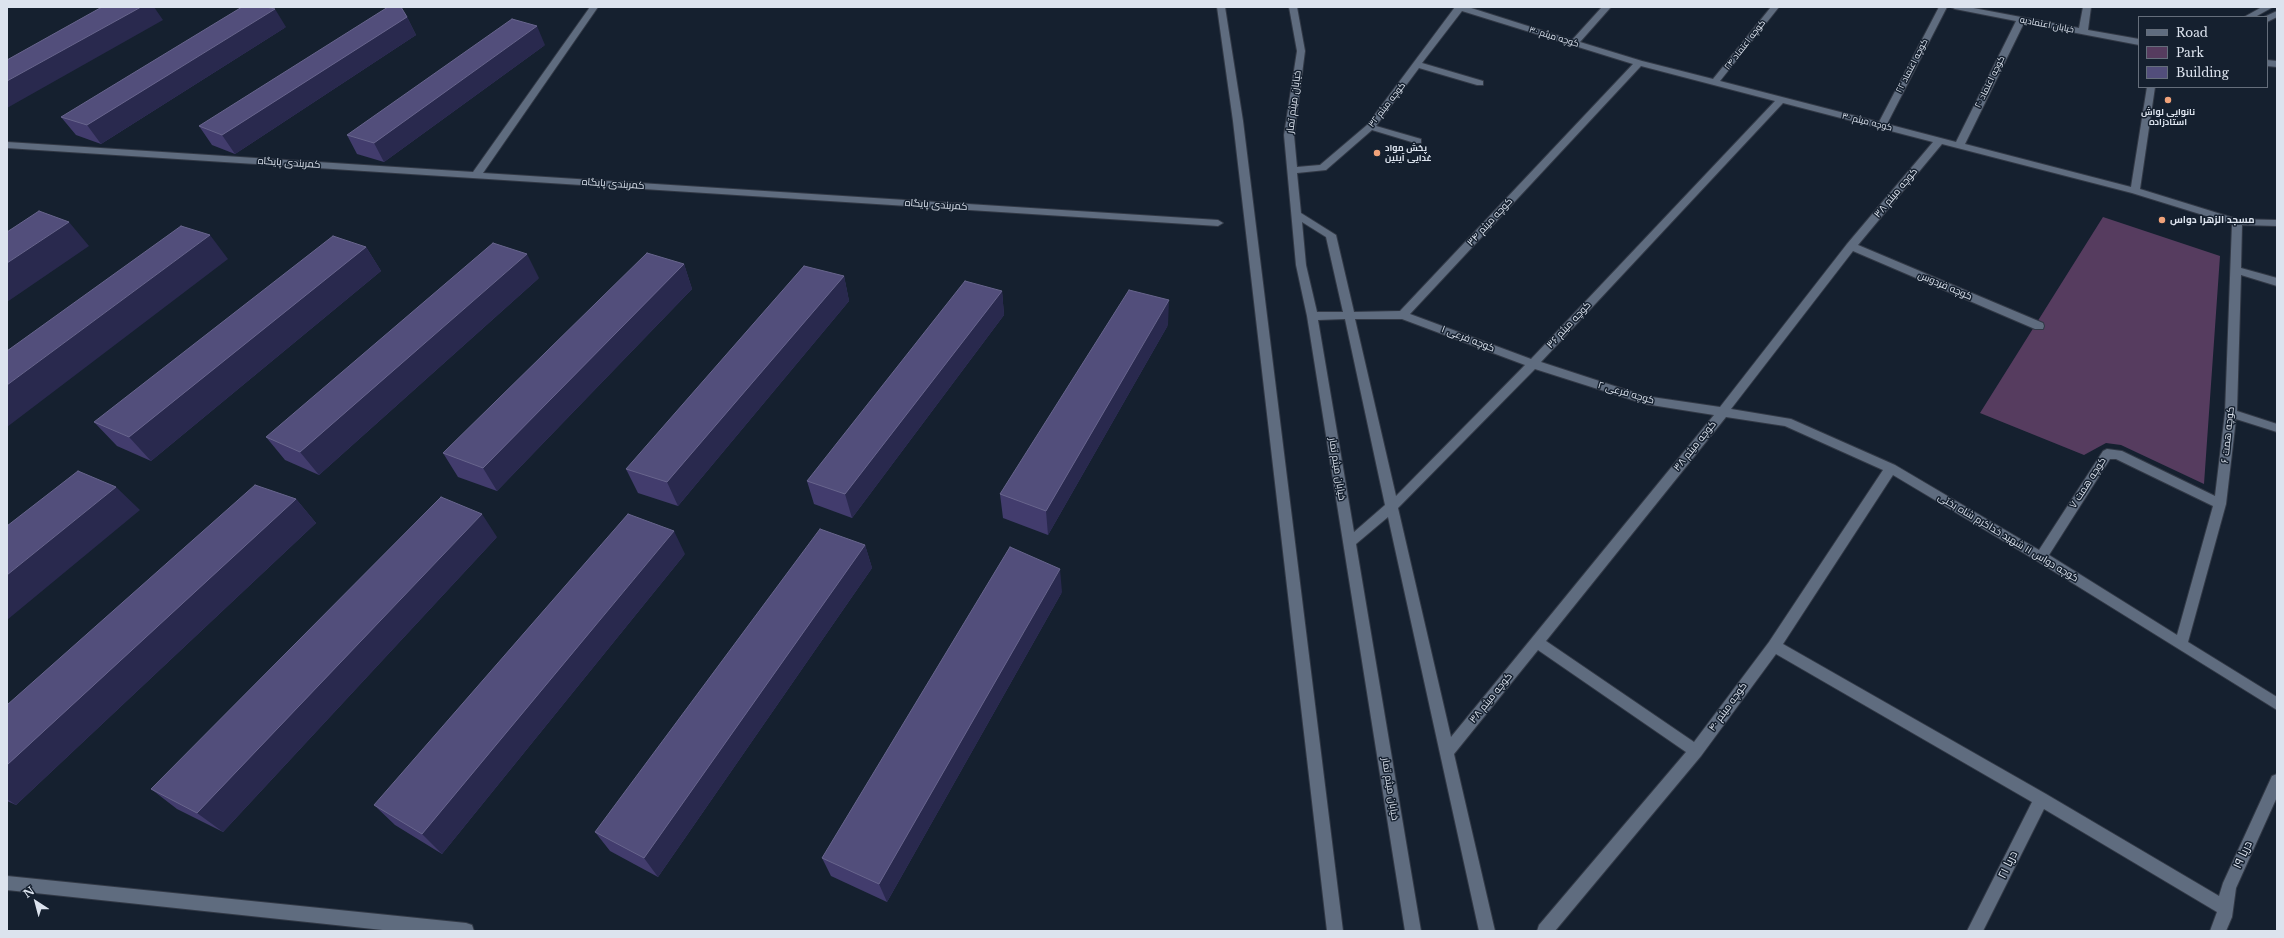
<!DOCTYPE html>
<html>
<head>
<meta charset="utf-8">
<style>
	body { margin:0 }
	#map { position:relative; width:2284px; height:938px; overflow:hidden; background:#15202f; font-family:"Libre Baskerville",serif }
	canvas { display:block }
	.frame { position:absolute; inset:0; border:8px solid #dce3ee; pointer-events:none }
	.legend { position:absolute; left:2138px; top:16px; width:130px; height:72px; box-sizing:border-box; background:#15202f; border:1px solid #656e7b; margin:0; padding:5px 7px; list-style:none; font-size:12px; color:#dce3ee }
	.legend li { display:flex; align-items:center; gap:8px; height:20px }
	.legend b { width:20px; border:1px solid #656e7b }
	.north { position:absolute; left:16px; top:882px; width:40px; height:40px; -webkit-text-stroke:3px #15202f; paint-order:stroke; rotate:324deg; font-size:11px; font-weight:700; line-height:16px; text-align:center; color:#dce3ee }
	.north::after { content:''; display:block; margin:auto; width:14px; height:18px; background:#dce3ee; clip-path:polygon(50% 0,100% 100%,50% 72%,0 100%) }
</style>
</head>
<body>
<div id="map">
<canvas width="2284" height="938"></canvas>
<div class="frame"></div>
<ul class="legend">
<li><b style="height:5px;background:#5f6c7f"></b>Road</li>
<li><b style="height:11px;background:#563c5f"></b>Park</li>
<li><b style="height:11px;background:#524e7b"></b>Building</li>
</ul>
<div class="north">N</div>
</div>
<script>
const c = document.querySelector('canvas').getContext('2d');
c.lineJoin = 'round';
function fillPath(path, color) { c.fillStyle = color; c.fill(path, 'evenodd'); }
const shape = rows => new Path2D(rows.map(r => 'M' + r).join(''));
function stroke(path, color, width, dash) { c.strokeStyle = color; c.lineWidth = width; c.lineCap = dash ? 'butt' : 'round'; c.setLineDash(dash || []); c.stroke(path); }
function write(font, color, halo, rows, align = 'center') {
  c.font = font + ' "Libre Baskerville",Cairo,serif'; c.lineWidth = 3; c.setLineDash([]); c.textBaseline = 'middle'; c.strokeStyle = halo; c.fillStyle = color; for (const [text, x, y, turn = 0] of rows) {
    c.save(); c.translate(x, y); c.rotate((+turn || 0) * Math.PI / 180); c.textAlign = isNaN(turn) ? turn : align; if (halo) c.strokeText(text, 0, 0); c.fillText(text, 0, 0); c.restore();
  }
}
fillPath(shape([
	[2103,217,2220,256,2204,484,2121,445,2106,443,2084,455,1980,413]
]), '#563c5f');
const minor = shape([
	[590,7,598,7,483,173,1218,220,1223,223,1218,226,7,148,7,142,473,172,590,7],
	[1217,7,1225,7,1243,121,1343,931,1327,931,1233,121,1217,7],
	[1289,7,1297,7,1305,51,1294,135,1297,167,1320,165,1367,125,1455,7,1468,7,1572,40,1602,7,1611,7,1580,42,1642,61,1713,79,1771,7,1779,7,1720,81,1879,122,1939,7,1947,7,1887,124,1956,142,2016,21,1955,9,1951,7,1968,7,2079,28,2083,7,2091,7,2088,30,2139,39,2139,45,2024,23,1965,144,2131,187,2147,87,2155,87,2140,189,2237,219,2277,220,2277,226,2242,225,2241,268,2277,278,2277,286,2241,275,2237,411,2277,424,2277,432,2236,419,2226,504,2188,642,2277,697,2277,710,2037,561,1893,475,1783,644,2046,794,2219,896,2223,883,2272,776,2277,774,2277,797,2236,888,2232,917,2226,931,2210,931,2217,912,2044,809,1983,931,1967,931,2032,802,1776,654,1701,756,1555,931,1537,931,1539,925,1686,752,1538,650,1454,754,1495,931,1479,931,1388,517,1356,544,1421,931,1405,931,1307,316,1296,265,1284,135,1297,51,1289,7],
	[1462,11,1633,64,1400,311,1354,312,1336,235,1301,213,1297,173,1326,170,1372,130,1415,143,1421,143,1421,139,1376,126,1419,68,1477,85,1483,85,1483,81,1422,63,1462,11],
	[1641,66,1775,101,1531,359,1410,314,1641,66],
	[1783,103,1933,142,1847,244,1720,407,1645,396,1541,362,1783,103],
	[1942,144,2132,193,2232,224,2225,413,2215,496,2122,451,2107,449,2103,451,2039,550,1895,465,1791,419,1731,409,1853,251,2035,329,2043,329,2044,326,2043,323,1858,245,1942,144],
	[1302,222,1326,237,1343,312,1317,312,1306,265,1302,222],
	[1345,319,1385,505,1354,532,1318,320,1345,319],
	[1355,319,1402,319,1525,365,1396,496,1355,319],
	[1535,369,1645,404,1714,415,1451,737,1398,508,1535,369],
	[1726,417,1785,426,1883,470,1769,642,1694,742,1546,641,1726,417],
	[2110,459,2116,459,2213,506,2177,635,2049,555,2110,459],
	[2262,7,2273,7,2255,17,2244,17,2262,7],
	[2277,11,2277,17,2267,22,2267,17,2264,17,2277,11],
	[2267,60,2277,61,2277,67,2267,66,2267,60],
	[7,876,466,923,472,925,474,931,392,931,7,890,7,876]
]);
stroke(minor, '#323946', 2);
fillPath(minor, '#5f6c7f');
fillPath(shape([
	[407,17,416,35,235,154,212,145,199,126],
	[286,27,101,144,76,135,61,117],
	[545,45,384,162,357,154,347,135],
	[366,247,381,271,151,461,117,446,94,422],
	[684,264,692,289,497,491,458,477,443,453],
	[844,276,849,301,678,506,638,493,626,469],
	[539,278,319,475,285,460,266,437],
	[1002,291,1004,315,852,518,814,504,807,481],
	[1168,325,1048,535,1003,518,1000,494],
	[296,499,316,523,16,805,7,801,7,705],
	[497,537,223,832,177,809,151,789],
	[865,545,872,568,658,877,610,851,595,832],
	[685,554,442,854,395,825,374,805],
	[1062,592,887,902,831,876,822,858]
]), '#423c6d');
fillPath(shape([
	[141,7,154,7,163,20,7,108,7,81],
	[275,9,286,27,101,144,87,125],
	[407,17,416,35,235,154,222,135],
	[537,26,545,45,384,162,374,143],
	[69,222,89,246,7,302,7,263],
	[210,235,228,259,7,427,7,385],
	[366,247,381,271,151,461,129,437],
	[527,254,539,278,319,475,300,452],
	[684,264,692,289,497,491,483,468],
	[844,276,849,301,678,506,667,482],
	[1002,291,1004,315,852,518,845,494],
	[1169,300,1168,325,1048,535,1046,511],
	[116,487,140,510,7,620,7,575],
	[296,499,316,523,16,805,7,799,7,765],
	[482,514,497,537,223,832,197,813],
	[674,531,685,554,442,854,422,834],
	[865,545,872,568,658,877,644,858],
	[1060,569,1062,592,887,902,879,884]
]), '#29294e');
const building = shape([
	[102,7,141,7,7,81,7,60,102,7],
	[242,7,266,7,275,9,87,125,61,117,242,7],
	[388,7,401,7,407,17,222,135,199,126,388,7],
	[512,19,537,26,374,143,347,135,512,19],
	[39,211,69,222,7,263,7,232,39,211],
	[181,226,210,235,7,385,7,351,181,226],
	[333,236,366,247,129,437,94,422,333,236],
	[493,243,527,254,300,452,266,437,493,243],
	[647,253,684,264,483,468,443,453,647,253],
	[804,266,844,276,667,482,626,469,804,266],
	[965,281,1002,291,845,494,807,481,965,281],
	[1129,290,1169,300,1046,511,1000,494,1129,290],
	[78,471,116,487,7,575,7,526,78,471],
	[255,485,296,499,7,765,7,705,255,485],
	[441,497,482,514,197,813,151,789,441,497],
	[628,514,674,531,422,834,374,805,628,514],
	[820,529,865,545,644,858,595,832,820,529],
	[1010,547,1060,569,879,884,822,858,1010,547]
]);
fillPath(building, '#524e7b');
stroke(building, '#68658d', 1);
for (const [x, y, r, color] of [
	[2168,100,4,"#f0a279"],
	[1377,153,4,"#f0a279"],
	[2162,220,4,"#f0a279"]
]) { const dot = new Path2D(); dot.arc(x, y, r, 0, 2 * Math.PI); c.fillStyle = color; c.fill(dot); stroke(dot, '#15202f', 1.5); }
write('9px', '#dce3ee', '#15202f', [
	["خیابان اعتمادیه",2047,25,11],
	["کوچه میثم ۳۰",1554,37,17],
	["کوچه اعتماد ۲۴",1745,45,-52],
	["کوچه اعتماد ۲۲",1912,66,-63],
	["کوچه اعتماد ۲۰",1990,82,-64],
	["کوچه میثم ۳۲",1387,105,-52],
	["کوچه میثم ۳۰",1867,122,14]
]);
write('bold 9px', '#dce3ee', '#15202f', [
	["نانوایی لواش",2168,112],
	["استادزاده",2168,122],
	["پخش مواد",1385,148,"left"],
	["غدایی آیلین",1385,158,"left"]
]);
write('10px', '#dce3ee', '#15202f', [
	["خیابان میثم تمار",1294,102,-83],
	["کمربندی پایگاه",289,163,4],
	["کمربندی پایگاه",613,184,4],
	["کوچه میثم ۳۸",1896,193,-50],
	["کمربندی پایگاه",936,205,4],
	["کوچه میثم ۳۴",1490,222,-47],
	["کوچه فردوس",1945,286,23],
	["کوچه میثم ۳۶",1569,325,-47],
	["کوچه فرعی ۱",1468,339,21],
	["کوچه فرعی ۲",1626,393,16],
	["کوچه همت ۶",2228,435,-84],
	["کوچه میثم ۳۸",1695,446,-51],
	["خیابان میثم تمار",1337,469,81],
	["کوچه همت ۷",2088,483,-57],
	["کوچه دواس ۱۱ شهید خداکرم شاه بختی",2008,538,31],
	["کوچه میثم ۳۸",1491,698,-51],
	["کوچه میثم ۴۰",1728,707,-54],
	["خیابان میثم تمار",1390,789,81]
]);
write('bold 10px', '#dce3ee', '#15202f', [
	["مسجد الزهرا دواس",2170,220]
], 'left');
write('12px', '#dce3ee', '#15202f', [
	["دریا ۱۹",2243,855,-65],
	["دریا ۲۱",2008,865,-64]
]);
</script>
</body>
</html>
